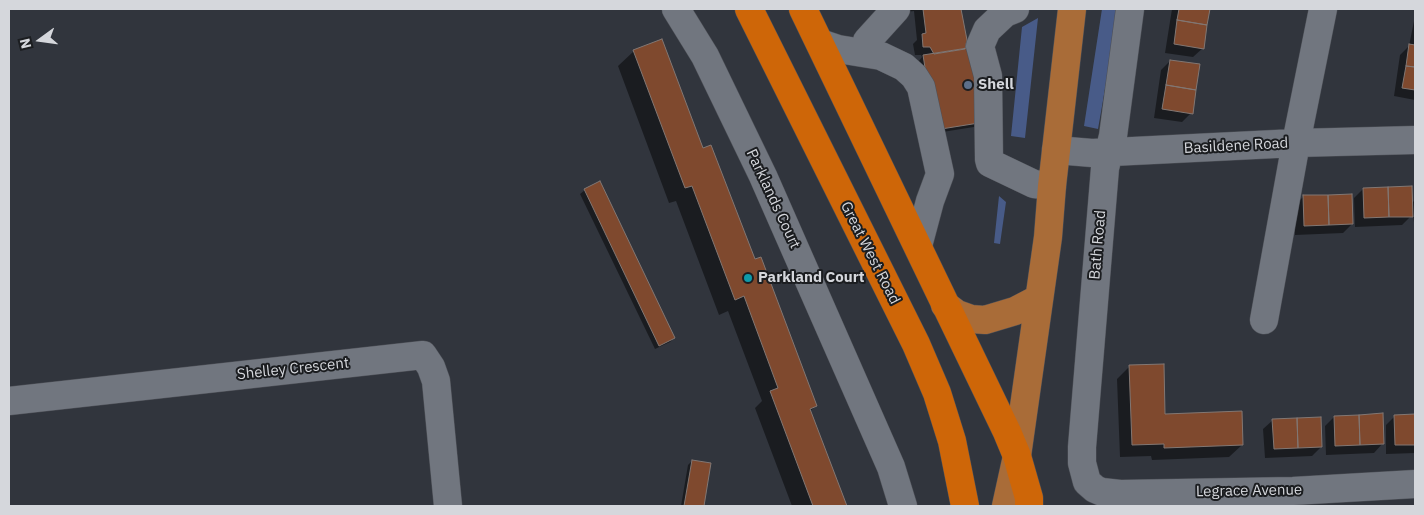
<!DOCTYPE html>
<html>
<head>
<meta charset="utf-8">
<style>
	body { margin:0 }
	#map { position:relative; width:1424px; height:515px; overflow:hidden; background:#31353d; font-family:"IBM Plex Sans",sans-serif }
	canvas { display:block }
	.frame { position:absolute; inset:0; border:10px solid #d5d7dc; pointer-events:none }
	.north { position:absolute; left:15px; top:15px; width:50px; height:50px; -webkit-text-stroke:4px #1b1d20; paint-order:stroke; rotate:256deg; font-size:14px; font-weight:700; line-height:20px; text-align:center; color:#d5d7dc }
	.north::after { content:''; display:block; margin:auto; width:18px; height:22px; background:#d5d7dc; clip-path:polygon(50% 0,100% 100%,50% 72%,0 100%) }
</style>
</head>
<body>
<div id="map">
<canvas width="1424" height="515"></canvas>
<div class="frame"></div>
<div class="north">N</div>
</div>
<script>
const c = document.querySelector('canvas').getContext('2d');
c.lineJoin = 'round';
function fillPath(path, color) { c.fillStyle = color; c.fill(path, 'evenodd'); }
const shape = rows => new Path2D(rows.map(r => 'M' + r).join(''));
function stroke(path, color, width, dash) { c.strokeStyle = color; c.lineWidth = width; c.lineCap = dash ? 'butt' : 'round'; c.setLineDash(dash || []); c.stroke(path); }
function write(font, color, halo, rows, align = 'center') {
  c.font = font + ' "IBM Plex Sans",sans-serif'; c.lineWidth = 4; c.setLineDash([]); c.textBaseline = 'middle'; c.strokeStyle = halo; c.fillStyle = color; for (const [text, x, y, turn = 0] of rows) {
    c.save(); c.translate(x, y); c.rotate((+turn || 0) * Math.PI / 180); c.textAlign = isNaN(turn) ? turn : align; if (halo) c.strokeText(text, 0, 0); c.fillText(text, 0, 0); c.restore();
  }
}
fillPath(shape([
	[1102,9,1119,9,1098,129,1084,126],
	[1038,18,1025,138,1011,136,1022,27],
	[999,196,1006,202,1000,244,994,243]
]), '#485b88');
fillPath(shape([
	[905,9,960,9,966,40,963,50,980,126,930,134,919,61,922,57,921,55,915,55,913,44,917,40,914,11,906,12],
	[1172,9,1209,9,1203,48,1193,57,1165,53],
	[1415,16,1415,100,1394,96,1400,55,1409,46],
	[634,51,702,150,754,261,816,406,810,411,846,506,792,506,755,408,762,401,728,311,719,315,676,201,669,203,618,66],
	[1170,61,1191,113,1182,122,1154,118,1161,70],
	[1363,189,1411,204,1415,200,1415,231,1413,214,1402,225,1355,227,1354,198],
	[585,190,674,338,670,342,655,349,580,194],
	[1303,197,1352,224,1343,233,1295,235,1294,206],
	[1130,366,1164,415,1242,445,1229,457,1152,460,1151,456,1120,457,1117,379],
	[1415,415,1415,453,1386,454,1386,425,1395,416],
	[1334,417,1383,443,1374,453,1326,455,1325,426],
	[1273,420,1321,447,1312,456,1265,458,1263,429],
	[692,461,710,464,703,506,681,506,688,465]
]), '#0007');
const building = shape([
	[923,9,961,9,967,40,965,49,934,54,930,47,923,47,922,34,926,33,923,9],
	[1179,9,1210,9,1207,25,1177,20,1179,9],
	[1177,20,1207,25,1204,49,1174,44,1177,20],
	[662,39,703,148,711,145,755,259,761,257,817,406,810,409,847,506,813,506,770,391,778,388,744,296,735,300,692,186,685,188,633,50,662,39],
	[1409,44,1415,45,1415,67,1406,66,1409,44],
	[974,47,985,122,935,130,923,55,974,47],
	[1170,60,1200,64,1196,90,1166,85,1170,60],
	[1406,66,1415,67,1415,90,1402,88,1406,66],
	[1166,85,1196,90,1193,114,1162,109,1166,85],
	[600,181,675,338,659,346,584,189,600,181],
	[1412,186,1413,217,1389,217,1388,187,1412,186],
	[1388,187,1389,217,1364,218,1363,188,1388,187],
	[1352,194,1353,224,1329,225,1328,195,1352,194],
	[1303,195,1328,195,1329,225,1304,226,1303,195],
	[1164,364,1165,414,1242,411,1243,445,1164,448,1164,444,1132,445,1129,365,1164,364],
	[1383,413,1384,444,1360,445,1359,415,1383,413],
	[1415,414,1415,445,1395,445,1394,415,1415,414],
	[1359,415,1360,445,1335,446,1334,416,1359,415],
	[1321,417,1322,447,1298,448,1297,418,1321,417],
	[1297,418,1298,448,1274,449,1272,419,1297,418],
	[692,460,711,463,704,506,684,506,692,460]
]);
fillPath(building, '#7f492e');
stroke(building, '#827773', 1);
const minor = shape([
	[676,9,705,56,763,176,891,467,903,506],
	[1015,9,1005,13,987,30,980,46,988,76,989,159,990,163,1034,184,1052,186],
	[1130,9,1113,136,1105,168,1082,447,1082,463,1087,482,1095,489,1102,492,1120,494,1293,491,1415,484],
	[820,43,838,49,881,56,904,67,914,76,921,87,940,174,930,201,918,246],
	[865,52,867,41,896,9],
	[1056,150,1092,153,1296,143,1415,140],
	[1264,320,1296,143,1323,9],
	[9,401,423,355,431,367,436,381,448,506]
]);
const major = shape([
	[945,305,957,314,971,319,985,320,1015,311,1038,299],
	[1006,506,1017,456,1048,237,1052,186,1072,9]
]);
const highway = shape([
	[749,9,916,344,937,393,952,441,965,506],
	[803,9,1007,432,1017,456,1029,498,1029,506]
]);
stroke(minor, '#4e5158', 29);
stroke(major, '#4e5158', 29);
stroke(highway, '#4e5158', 29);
stroke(minor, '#71767f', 28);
stroke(major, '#a96c38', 28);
stroke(highway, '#ce6608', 28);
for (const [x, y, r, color] of [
	[968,85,5,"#5c6f8a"],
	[748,278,5,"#0f9aa8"]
]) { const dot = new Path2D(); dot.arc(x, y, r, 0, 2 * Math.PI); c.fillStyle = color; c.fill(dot); stroke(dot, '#1b1d20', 2); }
write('bold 15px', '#d5d7dc', '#1b1d20', [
	["Shell",978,85],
	["Parkland Court",758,278]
], 'left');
write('15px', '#d5d7dc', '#1b1d20', [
	["Basildene Road",1236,146,-3],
	["Parklands Court",773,199,65],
	["Bath Road",1098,245,-85],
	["Great West Road",870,253,63],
	["Shelley Crescent",293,369,-6],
	["Legrace Avenue",1249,491,-1]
]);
</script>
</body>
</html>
